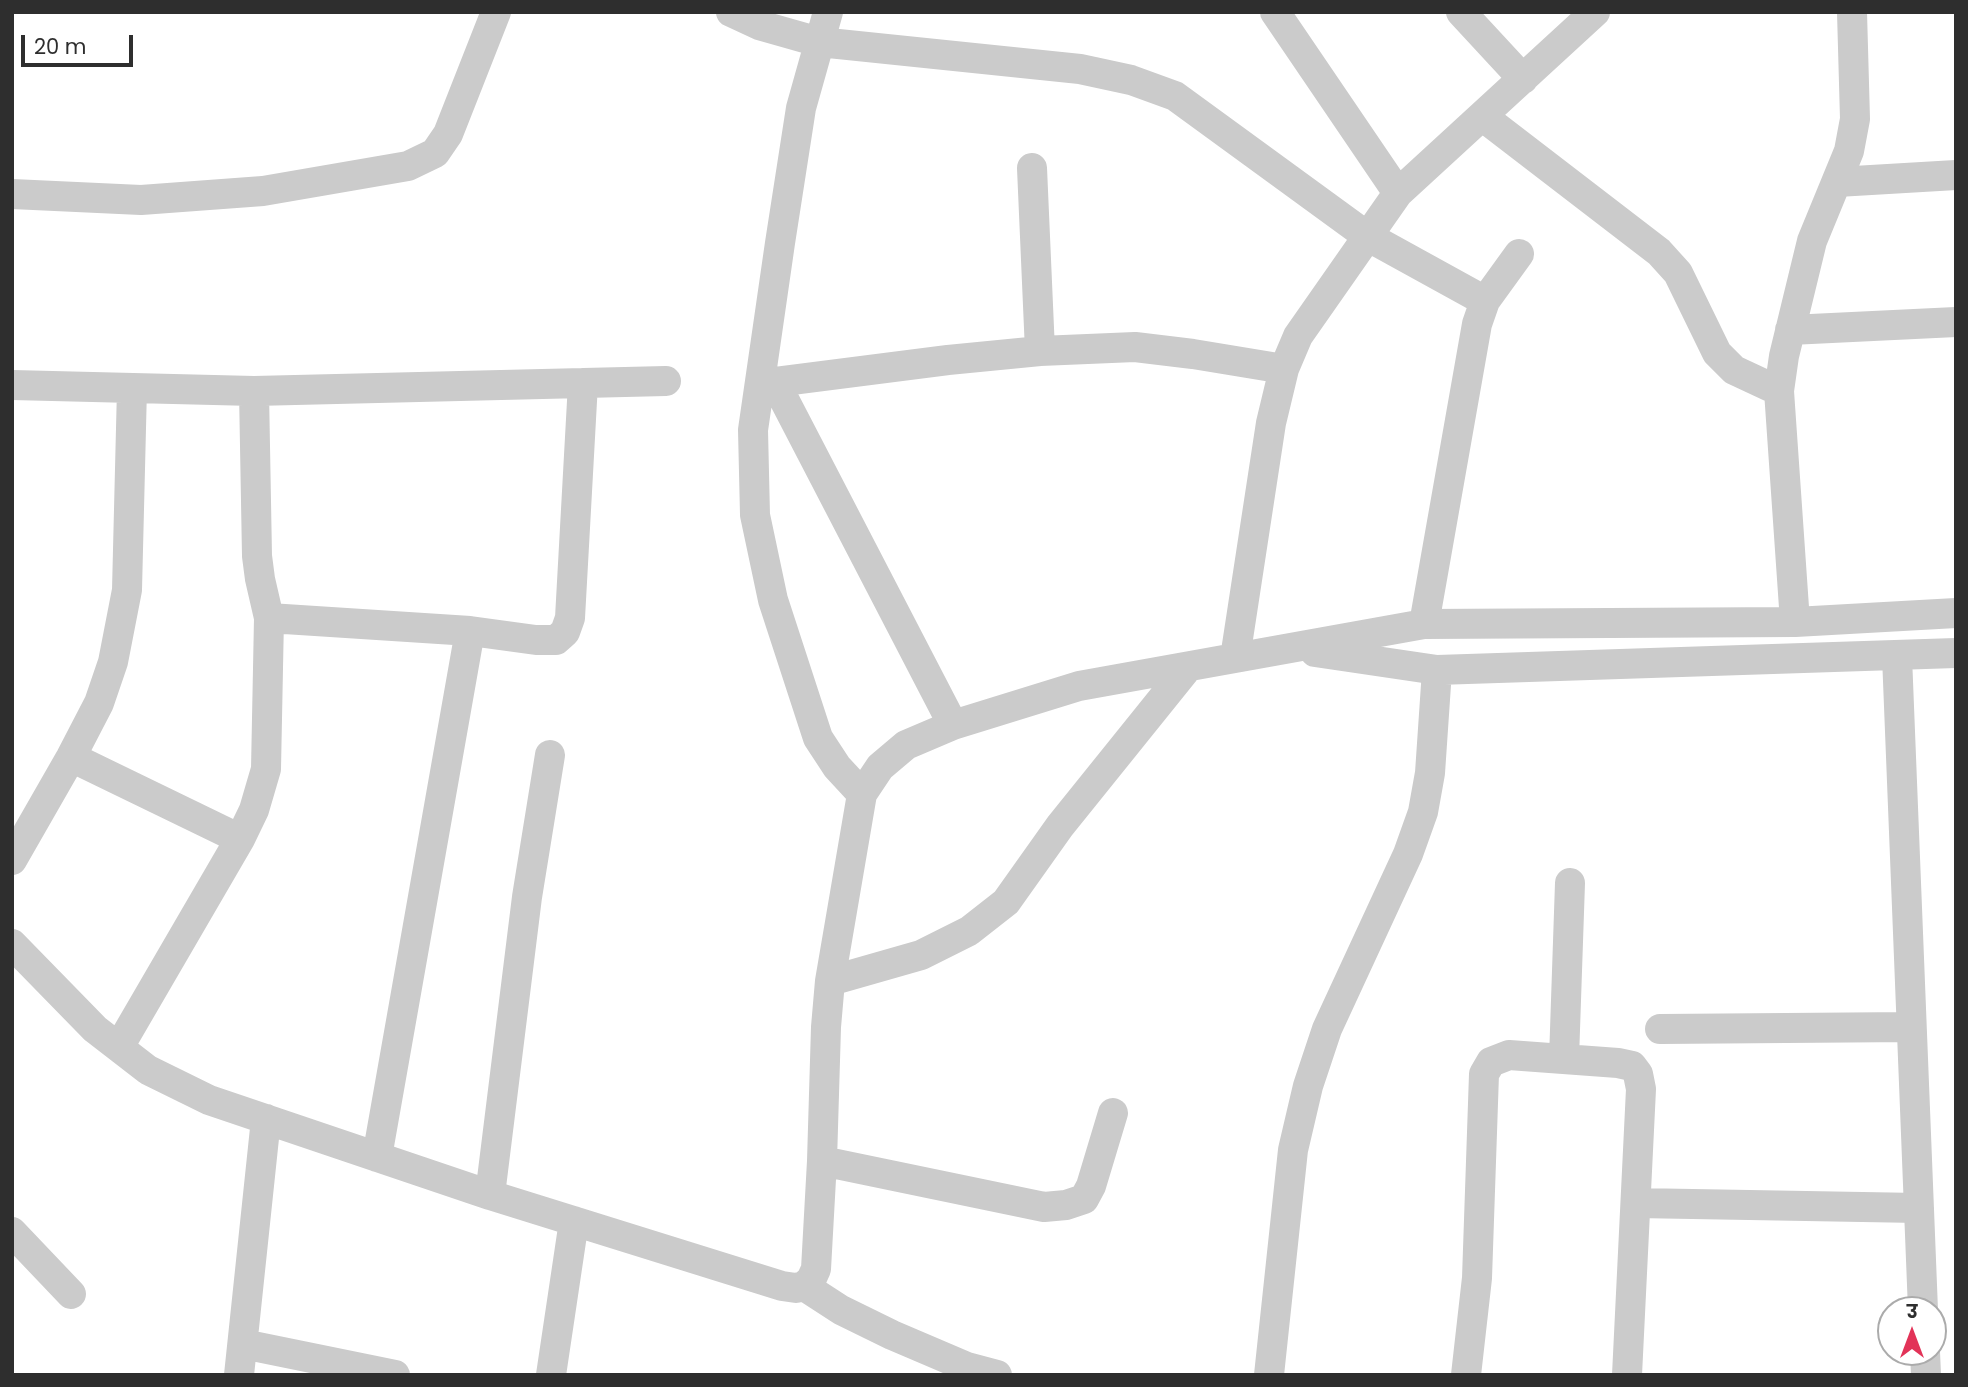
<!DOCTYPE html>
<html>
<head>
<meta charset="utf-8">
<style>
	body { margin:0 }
	#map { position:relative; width:1968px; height:1387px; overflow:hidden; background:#fff; font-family:Poppins,"Noto Sans Devanagari",sans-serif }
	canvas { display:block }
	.frame { position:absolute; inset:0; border:14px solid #2e2e2e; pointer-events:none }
	.north { position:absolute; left:1877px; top:1296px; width:70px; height:70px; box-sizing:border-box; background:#fff; border:2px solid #ababab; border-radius:50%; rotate:0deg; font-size:19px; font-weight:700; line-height:28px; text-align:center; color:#2e2e2e }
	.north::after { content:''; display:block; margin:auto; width:24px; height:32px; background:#e23358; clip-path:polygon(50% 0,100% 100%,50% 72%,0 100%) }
	.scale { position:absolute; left:21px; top:35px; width:112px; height:32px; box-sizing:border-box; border:4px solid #2e2e2e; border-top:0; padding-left:9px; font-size:21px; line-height:24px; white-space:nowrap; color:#2e2e2e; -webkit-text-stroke:5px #fff; paint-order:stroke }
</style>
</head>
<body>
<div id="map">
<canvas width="1968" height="1387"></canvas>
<div class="frame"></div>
<div class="north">उ</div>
<div class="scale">20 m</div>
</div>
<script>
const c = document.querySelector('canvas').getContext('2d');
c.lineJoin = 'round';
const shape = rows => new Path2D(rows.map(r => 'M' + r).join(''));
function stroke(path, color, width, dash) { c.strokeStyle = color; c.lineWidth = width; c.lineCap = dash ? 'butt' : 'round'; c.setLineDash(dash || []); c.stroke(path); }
stroke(shape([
	[731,12,759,25,819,42,1080,69,1131,80,1175,96,1367,236,1485,301],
	[828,12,801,108,780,243,753,430,755,515,773,600,818,738,837,767,862,794],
	[1275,12,1398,193],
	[1461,12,1523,79],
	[1482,116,1659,252,1678,273,1717,353,1734,370,1779,391],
	[1032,168,1040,351],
	[1837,182,1956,175],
	[12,194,141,200,263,191,408,166,435,153,448,134,496,12],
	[1790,330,1956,322],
	[775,382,953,725],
	[760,384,948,360,1040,351,1135,347,1193,354,1284,369],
	[12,385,254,391,666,381],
	[269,618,470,631,536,640,556,640,565,632,570,618,583,383],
	[1795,622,1779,391,1784,356,1812,241,1849,151,1855,119,1852,12],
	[1424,624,1477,324,1485,301,1519,254],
	[1315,652,1437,670,1956,653],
	[1897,656,1923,1310],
	[1235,658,1271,423,1284,369,1298,336,1398,193,1595,12],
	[71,757,240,839],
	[12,860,71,757,99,703,113,662,127,590,132,388],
	[12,944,95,1029,148,1070,209,1100,490,1195,782,1286,796,1288,804,1286,811,1280,816,1269,822,1161,826,1027,830,981,862,794,880,767,906,745,953,725,1079,686,1424,624,1795,622,1956,613],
	[830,981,921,955,969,931,1006,902,1060,826,1188,667],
	[1660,1029,1911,1027],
	[119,1047,240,839,254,810,266,769,269,618,260,579,257,556,254,391],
	[1564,1059,1570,883],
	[377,1157,470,631],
	[822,1161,1044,1207,1066,1205,1084,1199,1091,1186,1113,1113],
	[490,1195,527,897,550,755],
	[1636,1203,1919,1208],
	[12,1232,71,1294],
	[804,1286,841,1310,892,1335,967,1367,997,1375],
	[243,1344,395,1375],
	[1925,1352,1926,1375],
	[239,1375,266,1119],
	[551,1375,574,1221],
	[1269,1375,1293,1150,1308,1086,1327,1029,1408,854,1423,812,1430,773,1437,670],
	[1466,1375,1477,1278,1484,1074,1491,1062,1509,1055,1618,1063,1632,1066,1638,1074,1641,1089,1627,1375]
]), '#cbcbcb', 30);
</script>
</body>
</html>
